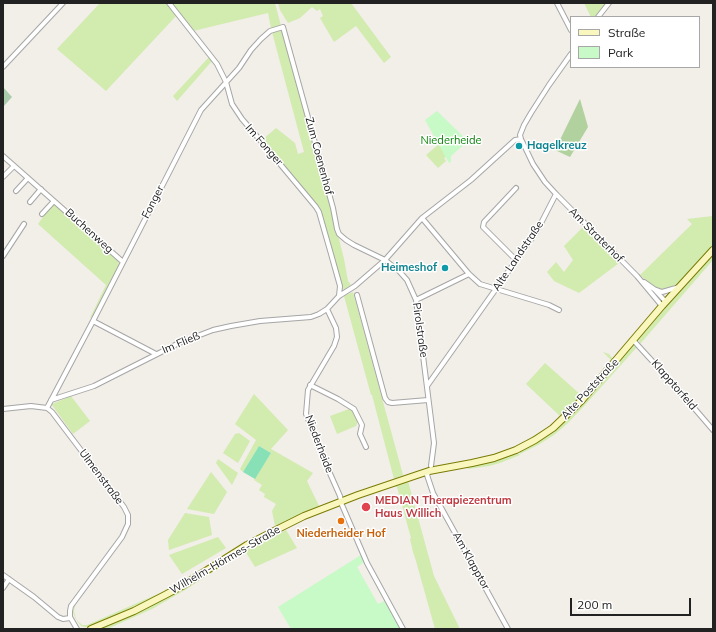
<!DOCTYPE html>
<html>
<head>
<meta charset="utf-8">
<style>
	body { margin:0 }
	#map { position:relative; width:716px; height:632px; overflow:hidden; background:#f2eee8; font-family:Mulish,sans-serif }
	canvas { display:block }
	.frame { position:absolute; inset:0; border:4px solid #222; pointer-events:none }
	.legend { position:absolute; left:570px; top:16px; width:130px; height:52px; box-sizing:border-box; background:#fff; border:1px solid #a7a7a7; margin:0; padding:5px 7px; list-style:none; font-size:12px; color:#222 }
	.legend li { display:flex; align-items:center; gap:8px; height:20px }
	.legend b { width:20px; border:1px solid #a7a7a7 }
	.scale { position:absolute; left:570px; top:598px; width:121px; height:18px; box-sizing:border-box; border:2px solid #222; border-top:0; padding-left:5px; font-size:12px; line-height:14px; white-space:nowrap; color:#222; -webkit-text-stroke:3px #fff; paint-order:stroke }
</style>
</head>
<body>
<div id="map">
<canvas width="716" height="632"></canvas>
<div class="frame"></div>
<ul class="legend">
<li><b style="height:5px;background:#faf7be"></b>Straße</li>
<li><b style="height:11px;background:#c8fac7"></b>Park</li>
</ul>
<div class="scale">200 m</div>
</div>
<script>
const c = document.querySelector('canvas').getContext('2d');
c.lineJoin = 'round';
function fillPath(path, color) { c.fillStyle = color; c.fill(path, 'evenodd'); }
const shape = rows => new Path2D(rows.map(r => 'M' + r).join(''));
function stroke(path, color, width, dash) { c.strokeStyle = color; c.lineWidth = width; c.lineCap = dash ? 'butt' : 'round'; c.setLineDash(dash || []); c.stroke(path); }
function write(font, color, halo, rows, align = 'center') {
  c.font = font + ' Mulish,sans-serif'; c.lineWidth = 3; c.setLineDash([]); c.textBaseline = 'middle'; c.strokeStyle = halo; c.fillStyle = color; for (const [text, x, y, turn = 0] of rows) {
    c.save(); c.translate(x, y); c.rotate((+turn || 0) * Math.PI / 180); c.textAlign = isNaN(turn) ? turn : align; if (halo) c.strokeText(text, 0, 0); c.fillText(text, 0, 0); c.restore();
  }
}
fillPath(shape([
	[100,3,167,3,177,15,106,91,57,49],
	[172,3,275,3,281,26,271,28,268,13,193,31],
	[278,3,351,3,391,57,384,63,356,26,334,42,320,18,323,16,320,9,317,11,312,7,300,18,288,23,280,10],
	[584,3,607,3,596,17,591,17],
	[281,29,317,152,344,259,348,281,351,285,343,290,321,213,317,205,262,140,276,128,295,143,298,154,304,152,272,32],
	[209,57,212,61,177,101,173,96],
	[439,144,446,157,444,158,446,161,438,168,426,155],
	[53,204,55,204,118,260,119,265,92,317,90,318,106,285,38,224,43,217,42,215],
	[713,216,713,246,692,269,678,283,668,289,663,290,658,289,654,287,640,275,692,224,687,219],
	[583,227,619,263,579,293,554,281,547,272,556,262,564,272,573,260,564,246],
	[713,253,713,260,640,344,638,339],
	[353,292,403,475,394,479,372,395,371,395,344,296],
	[634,344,638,346,585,405,568,423,554,435,538,445,520,454,520,451,582,404],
	[603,352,609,354,612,358,612,362,578,401,554,424,542,433,516,448,497,455,476,459,501,452,517,446,548,427,561,417,526,384,545,363,581,395,612,361],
	[254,394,288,430,271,449,313,473,307,481,319,506,275,526,272,511,276,504,264,497,265,494,259,490,262,485,254,480,271,453,259,446,243,472,240,469,256,440,235,424],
	[71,396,90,421,73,434,52,405,52,404],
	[349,409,354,411,358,421,356,426,337,434,330,416],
	[239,433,250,441,238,463,223,453,235,434],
	[517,452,520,455,500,463,489,466,468,469,467,467],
	[218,459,238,473,232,485,216,463],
	[211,472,227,492,214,514,187,509],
	[408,481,434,576,460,629,435,629,416,561,413,552,410,539,411,538,397,487,396,487,396,485],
	[185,513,209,517,212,535,169,550,168,540],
	[286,530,297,548,255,567,245,551,185,590,152,609,107,629,99,629,144,609,244,549,246,551],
	[218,537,226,548,182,574,169,555],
	[242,544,243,545,169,590,135,606,88,627,85,627,81,626,75,618,73,612,74,606,77,601,75,606,74,611,76,619,82,625,87,625,160,593,194,574]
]), '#d2ebaf');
fillPath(shape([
	[580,99,588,127,570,157,555,150]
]), '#b1d19e');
fillPath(shape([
	[3,87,12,97,3,107]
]), '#aacbac');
fillPath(shape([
	[437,111,468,141,451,156,451,162,449,163,425,120],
	[361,555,364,562,357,567,378,604,386,600,402,629,291,629,278,607]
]), '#c8fac7');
fillPath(shape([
	[259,446,271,453,255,479,243,472]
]), '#88e0b6');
const street = shape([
	[169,3,217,64,226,82,232,104,242,119,260,140,316,207,319,212,331,254,340,286,339,296],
	[557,3,571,30],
	[598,17,609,3],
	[571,54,549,85,531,113,524,125,520,135,521,139,533,164,545,182,556,194,637,276,662,306],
	[3,67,63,3],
	[3,156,123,262],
	[3,177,14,166],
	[16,191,28,178],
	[30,202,41,189],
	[42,214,54,201],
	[422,218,469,274,480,284,549,305,559,310],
	[3,256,24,224],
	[516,260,483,227,484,222,516,188],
	[644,282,654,289,666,302],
	[654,289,662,292,676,288,678,287],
	[357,295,385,398,388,402,392,403,428,400],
	[416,300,469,274],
	[327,309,336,328,337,337,334,346,308,390,306,414,328,469,340,496,342,505,367,563,403,629],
	[93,321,156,354],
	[633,340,676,387,713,430],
	[310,385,338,399,354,409,362,425,360,434,366,447],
	[427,386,537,231,556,194],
	[51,400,94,386,179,343,213,330,231,326,260,321,311,317,319,314,327,309,339,296,355,286,385,260,422,218,471,180,515,140,521,139],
	[47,408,93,321,201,110,239,68,251,50,261,39,270,31,283,27,309,121,333,208,337,229,339,234,346,240,354,245,385,260,399,271,407,280,416,300,434,443,431,466],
	[3,409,31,406,47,408,52,412,124,507,128,515,128,524,122,537,71,606,70,611,70,617,77,629],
	[429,471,427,475,433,493,508,629],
	[3,575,34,597,58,617,63,619,70,618],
	[3,588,9,579]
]);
const secondary = shape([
	[91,629,134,611,165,595,182,586,247,545,272,532,304,516,358,495,417,475,429,471,472,463,494,458,516,450,535,440,553,428,582,400,662,306,713,250]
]);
stroke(street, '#a6a6a6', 6);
stroke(secondary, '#7a7c05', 8);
stroke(street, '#fff', 4);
stroke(secondary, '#faf7be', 6);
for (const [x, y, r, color] of [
	[519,146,4,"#0f9aa8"],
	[445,268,4,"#0f9aa8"],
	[366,507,5,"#e0444e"],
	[341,521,4,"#e8710a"]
]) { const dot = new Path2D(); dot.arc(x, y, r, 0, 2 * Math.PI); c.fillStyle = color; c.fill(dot); stroke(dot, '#fff', 1.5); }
write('11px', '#0d830c', '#fff', [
	["Niederheide",451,141]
]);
write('11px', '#222', '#fff', [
	["Im Fonger",264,145,49],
	["Zum Coenenhof",319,156,75],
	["Fonger",153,202,-63],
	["Buchenweg",89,231,42],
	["Am Straterhof",596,235,45],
	["Alte Landstraße",518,256,-56],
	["Pirolstraße",420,330,82],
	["Im Fließ",181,343,-23],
	["Klapptorfeld",674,385,49],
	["Alte Poststraße",590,389,-47],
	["Niederheide",319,444,69],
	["Ulmenstraße",101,477,53],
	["Wilhelm-Hörmes-Straße",225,560,-30],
	["Am Klapptor",471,561,61]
]);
write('bold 11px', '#0d838f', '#fff', [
	["Hagelkreuz",527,146],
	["Heimeshof",437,268,"right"]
], 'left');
write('bold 11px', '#be3a42', '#fff', [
	["MEDIAN Therapiezentrum",375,501],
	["Haus Willich",375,514]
], 'left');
write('bold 11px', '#c56008', '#fff', [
	["Niederheider Hof",341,534]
]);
</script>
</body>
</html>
